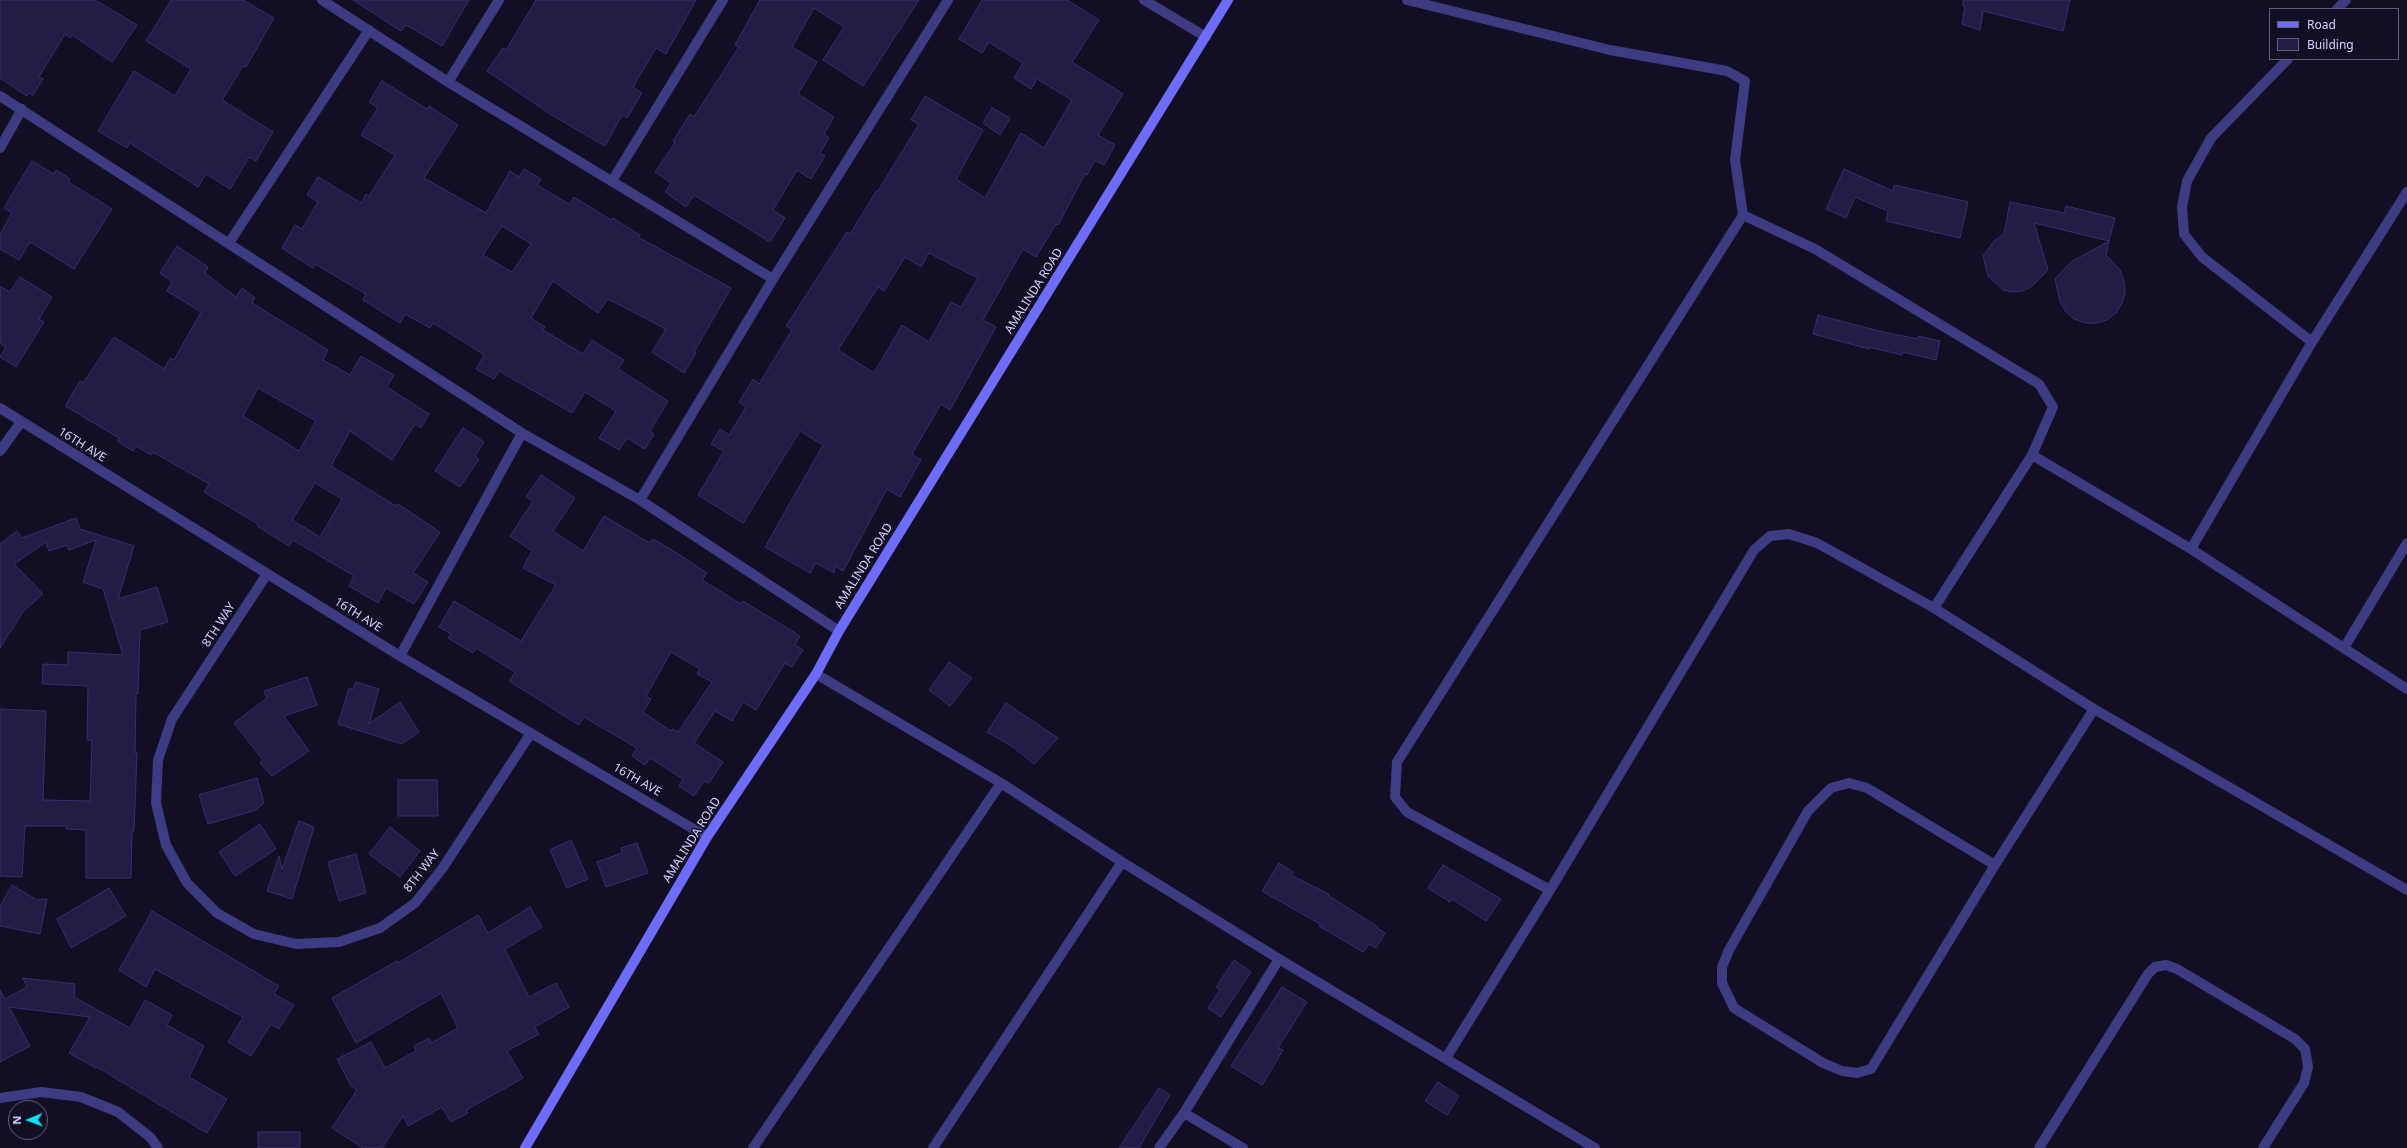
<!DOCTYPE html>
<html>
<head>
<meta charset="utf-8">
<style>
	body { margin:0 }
	#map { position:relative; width:2407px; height:1148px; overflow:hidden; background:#120f24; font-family:"Noto Sans",sans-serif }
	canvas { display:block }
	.legend { position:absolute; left:2269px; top:8px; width:130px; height:52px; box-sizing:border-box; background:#120f24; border:1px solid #615d7b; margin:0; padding:5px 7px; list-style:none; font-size:12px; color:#d7d3fe }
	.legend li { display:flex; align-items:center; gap:8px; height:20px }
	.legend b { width:20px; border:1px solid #615d7b }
	.north { position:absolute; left:8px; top:1100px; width:40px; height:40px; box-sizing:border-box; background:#120f24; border:1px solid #615d7b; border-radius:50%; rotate:269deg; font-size:11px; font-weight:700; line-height:16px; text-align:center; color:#d7d3fe }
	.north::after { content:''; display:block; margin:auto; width:14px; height:18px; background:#07e3f6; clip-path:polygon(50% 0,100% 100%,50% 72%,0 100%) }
</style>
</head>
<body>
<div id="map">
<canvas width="2407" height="1148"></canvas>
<ul class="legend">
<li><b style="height:5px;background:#6e6dfb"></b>Road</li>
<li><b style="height:11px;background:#231c44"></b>Building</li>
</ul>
<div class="north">N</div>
</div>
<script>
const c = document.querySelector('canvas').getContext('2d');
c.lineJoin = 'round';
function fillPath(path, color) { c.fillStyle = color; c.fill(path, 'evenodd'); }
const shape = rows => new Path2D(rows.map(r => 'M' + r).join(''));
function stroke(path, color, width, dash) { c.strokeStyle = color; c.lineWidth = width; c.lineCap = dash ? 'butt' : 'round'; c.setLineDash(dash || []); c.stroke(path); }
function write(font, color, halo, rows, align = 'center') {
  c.font = font + ' "Noto Sans",sans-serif'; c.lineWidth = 3; c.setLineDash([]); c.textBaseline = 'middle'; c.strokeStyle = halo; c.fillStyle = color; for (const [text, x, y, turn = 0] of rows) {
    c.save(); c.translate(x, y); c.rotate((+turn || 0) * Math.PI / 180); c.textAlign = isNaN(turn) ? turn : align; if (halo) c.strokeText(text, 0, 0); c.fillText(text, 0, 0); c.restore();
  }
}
const building = shape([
	[0,0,95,0,137,25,112,62,72,35,70,38,65,34,39,77,43,79,33,95,29,93,27,96,0,78,0,0],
	[171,0,243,0,274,18,246,67,243,66,222,100,273,132,256,161,249,157,230,189,206,174,198,187,130,143,127,148,98,131,134,71,175,96,191,69,146,41,171,0],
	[353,0,469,0,442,46,406,25,401,31,353,0],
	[536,0,696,0,666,54,656,48,633,87,642,93,627,118,622,115,605,146,550,114,487,71,503,48,506,50,536,0],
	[760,0,919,0,863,86,823,60,844,27,814,8,792,47,817,62,798,94,834,117,824,134,829,138,820,153,825,156,811,179,797,170,773,210,785,218,770,242,694,195,686,207,665,192,671,183,655,172,675,143,673,141,690,114,694,117,739,47,735,45,760,0],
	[982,0,1067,0,1099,20,1072,62,1123,94,1098,135,1115,145,1104,165,1095,160,1087,175,1085,174,1058,225,1056,224,1036,257,1023,249,983,320,996,327,950,410,941,404,912,454,921,460,900,497,887,489,843,571,835,566,834,573,816,563,810,573,765,547,823,445,800,431,743,523,698,495,724,451,711,444,720,429,729,435,746,407,739,402,753,379,759,384,792,330,786,326,847,232,850,234,877,190,878,191,919,124,911,120,925,96,983,130,956,179,985,198,1021,133,1044,148,1072,100,1037,79,1031,89,1014,78,1023,63,989,42,982,53,959,39,982,0],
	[929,253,978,278,961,307,951,302,929,342,902,325,874,373,838,350,878,287,884,291,905,257,921,267,929,253],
	[1963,0,2070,0,2063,31,1983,11,1980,30,1962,24,1965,7,1963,6,1963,0],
	[382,81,427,109,429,106,458,125,424,178,486,213,510,171,519,177,524,169,541,179,537,185,569,204,574,197,611,220,613,218,640,235,638,237,731,288,694,352,696,353,684,373,652,352,666,329,608,299,598,313,553,281,531,318,545,327,543,330,583,354,592,340,624,360,618,369,668,401,650,431,654,434,645,449,627,438,619,450,599,438,616,411,585,392,572,413,499,371,494,379,476,369,484,355,461,340,433,323,430,328,405,314,400,323,363,300,366,294,315,264,313,268,282,248,295,225,302,229,318,202,307,195,318,177,361,203,366,194,369,196,395,155,361,135,378,108,369,102,382,81],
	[502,226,531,244,512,272,483,255,502,226],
	[992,108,1010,118,1000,135,983,123,992,108],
	[32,161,54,174,56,170,70,179,68,182,112,209,74,269,30,242,19,260,0,249,0,234,12,213,4,208,32,161],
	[1844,169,1893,191,1894,185,1968,202,1960,238,1886,221,1888,211,1855,197,1846,218,1826,209,1844,169],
	[2010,202,2064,213,2066,206,2115,218,2109,241,2034,223,2048,270,2032,286,2023,291,2013,292,2003,290,1988,276,1983,256,1994,241,2004,234,2010,202],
	[2109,241,2106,255,2120,270,2124,281,2125,292,2122,303,2116,313,2107,320,2096,323,2085,323,2074,319,2066,312,2060,302,2055,279,2071,262,2109,241],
	[177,246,208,267,205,273,236,297,242,288,255,298,252,303,328,350,323,360,350,375,361,356,394,375,387,387,429,414,421,428,415,424,392,460,350,431,331,466,396,506,398,504,440,532,413,573,428,582,414,604,386,588,378,603,349,586,354,576,293,540,289,546,257,526,258,524,204,492,209,484,153,452,151,455,136,446,133,451,117,441,119,438,65,406,80,381,83,383,114,337,164,369,170,358,174,360,201,312,167,291,172,282,160,273,177,246],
	[258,388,316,421,299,451,243,416,258,388],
	[315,483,342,499,320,537,292,520,315,483],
	[20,277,52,297,39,319,44,322,16,367,0,357,6,347,0,343,0,286,10,292,20,277],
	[1818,315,1883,332,1918,339,1918,336,1940,341,1936,360,1902,352,1902,355,1869,347,1869,349,1813,334,1818,315],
	[463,428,484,442,475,456,479,459,460,487,435,471,463,428],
	[541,475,575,498,553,531,583,551,604,516,650,543,653,539,677,553,707,573,702,580,741,604,743,601,800,636,795,645,803,650,792,667,785,663,756,710,743,702,732,721,715,711,694,743,723,762,709,783,704,781,694,796,679,786,683,779,650,758,645,765,632,756,637,748,584,717,579,725,528,693,509,681,515,672,476,648,473,653,448,638,451,634,439,627,454,601,521,641,556,585,523,568,532,551,510,536,533,501,526,497,541,475],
	[671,652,700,669,697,674,712,682,678,732,672,729,671,731,643,712,651,699,646,696,671,652],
	[76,518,80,529,134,546,118,599,157,587,168,622,140,630,138,694,136,694,135,753,137,753,134,831,132,831,131,878,86,878,86,830,66,829,66,826,25,826,22,877,0,876,0,709,46,711,43,800,90,801,92,740,87,740,88,686,42,684,43,664,68,665,68,652,123,655,103,589,83,582,96,540,69,550,67,545,49,551,46,542,14,564,43,594,23,612,0,648,0,544,17,531,22,538,76,518],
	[949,662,972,678,950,706,929,690,949,662],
	[307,677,317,705,284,716,309,751,272,776,260,763,263,760,234,723,267,698,264,691,307,677],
	[356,682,379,689,369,724,400,702,419,732,402,744,338,724,349,688,353,689,356,682],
	[1006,703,1058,738,1034,764,1013,747,987,732,1006,703],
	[257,778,264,803,256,810,208,824,199,795,257,778],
	[398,780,437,780,438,816,398,816,398,780],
	[299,821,314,827,292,899,267,891,279,856,282,869,299,821],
	[260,824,276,849,235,876,219,852,260,824],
	[390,827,420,851,400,877,369,854,390,827],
	[571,840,588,879,567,888,550,850,571,840],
	[637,843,648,873,606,887,597,862,622,853,621,848,637,843],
	[356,854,366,893,339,901,328,862,356,854],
	[1279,863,1293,872,1291,875,1329,894,1329,896,1378,927,1377,928,1385,933,1376,948,1369,944,1363,952,1319,926,1320,924,1262,891,1279,863],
	[1443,865,1501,899,1486,921,1452,899,1450,902,1428,888,1443,865],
	[12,885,37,900,47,899,40,934,0,926,0,906,12,885],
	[109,888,126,916,71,948,57,919,109,888],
	[530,907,542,927,505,949,529,997,556,983,569,1007,535,1027,539,1034,507,1051,523,1078,466,1110,468,1113,451,1122,442,1107,408,1126,403,1116,382,1148,363,1148,332,1128,357,1090,351,1086,337,1059,371,1042,385,1068,416,1051,414,1046,429,1038,431,1043,458,1028,441,993,356,1043,332,998,397,961,398,963,478,915,488,933,530,907],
	[152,911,279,986,274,994,294,1005,279,1029,271,1024,251,1056,228,1042,243,1017,155,969,146,987,119,970,152,911],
	[1234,960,1251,972,1221,1017,1208,1008,1220,990,1216,987,1234,960],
	[23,978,75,984,74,997,130,1028,145,1000,172,1015,167,1025,204,1046,189,1077,227,1099,207,1133,97,1067,96,1068,69,1053,90,1017,9,1007,30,1046,0,1062,0,990,5,999,27,987,23,978],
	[1282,987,1307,1002,1278,1048,1283,1050,1262,1085,1231,1066,1282,987],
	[1438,1082,1459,1096,1447,1115,1425,1101,1438,1082],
	[1159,1088,1170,1095,1139,1148,1119,1148,1159,1088],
	[258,1132,300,1132,300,1148,258,1148,258,1132]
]);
fillPath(building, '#231c44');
stroke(building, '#3a2e70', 1);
stroke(shape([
	[322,0,448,82,773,279,640,500],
	[1144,0,1206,37],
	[1407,0,1610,50,1727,71,1745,81,1735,160,1743,215,1815,249,2039,384,2053,407,2032,455,1934,608],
	[2337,9,2346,0],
	[2288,59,2211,138,2187,181,2182,207,2184,234,2202,257,2312,342],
	[448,82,499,0],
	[0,96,522,433,640,500,839,631],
	[0,148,22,109],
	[612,181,723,0],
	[229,243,369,30],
	[773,279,948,0],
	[0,408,400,656,707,837],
	[0,451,21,422],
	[2032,455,2191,549,2407,689],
	[2191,549,2312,342,2407,192],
	[267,574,172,719,158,760,156,803,166,845,187,883,217,913,254,934,296,944,339,942,380,928,415,903,442,869,531,733],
	[2344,648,2407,543],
	[400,656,522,433],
	[816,674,1001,783,1122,862,1279,959,1595,1148],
	[1995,865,1867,788,1849,783,1831,788,1808,811,1729,950,1722,967,1722,983,1734,1008,1823,1063,1842,1071,1857,1073,1871,1069,1995,865,2094,709],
	[1550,890,1407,812,1395,797,1397,762,1743,215],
	[1446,1058,1550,890,1754,550,1770,536,1789,534,1817,543,1934,608,2094,709,2407,890],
	[0,1098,41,1092,81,1097,118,1112,150,1137,158,1148],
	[1184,1113,1243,1148],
	[753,1148,1001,783],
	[933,1148,1122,862],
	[1159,1148,1184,1113,1279,959],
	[2039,1148,2148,974,2155,967,2166,965,2177,969,2295,1039,2305,1049,2308,1067,2304,1083,2263,1148]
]), '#3d3b82', 10);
stroke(shape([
	[525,1148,707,837,816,674,839,631,1228,0]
]), '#6e6dfb', 10);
write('12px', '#d7d3fe', '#120f24', [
	["AMALINDA ROAD",1034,291,-58],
	["16TH AVE",82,445,32],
	["AMALINDA ROAD",864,566,-58],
	["16TH AVE",358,615,32],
	["8TH WAY",219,625,-57],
	["16TH AVE",637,780,30],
	["AMALINDA ROAD",692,840,-58],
	["8TH WAY",422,871,-52]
]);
</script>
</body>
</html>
